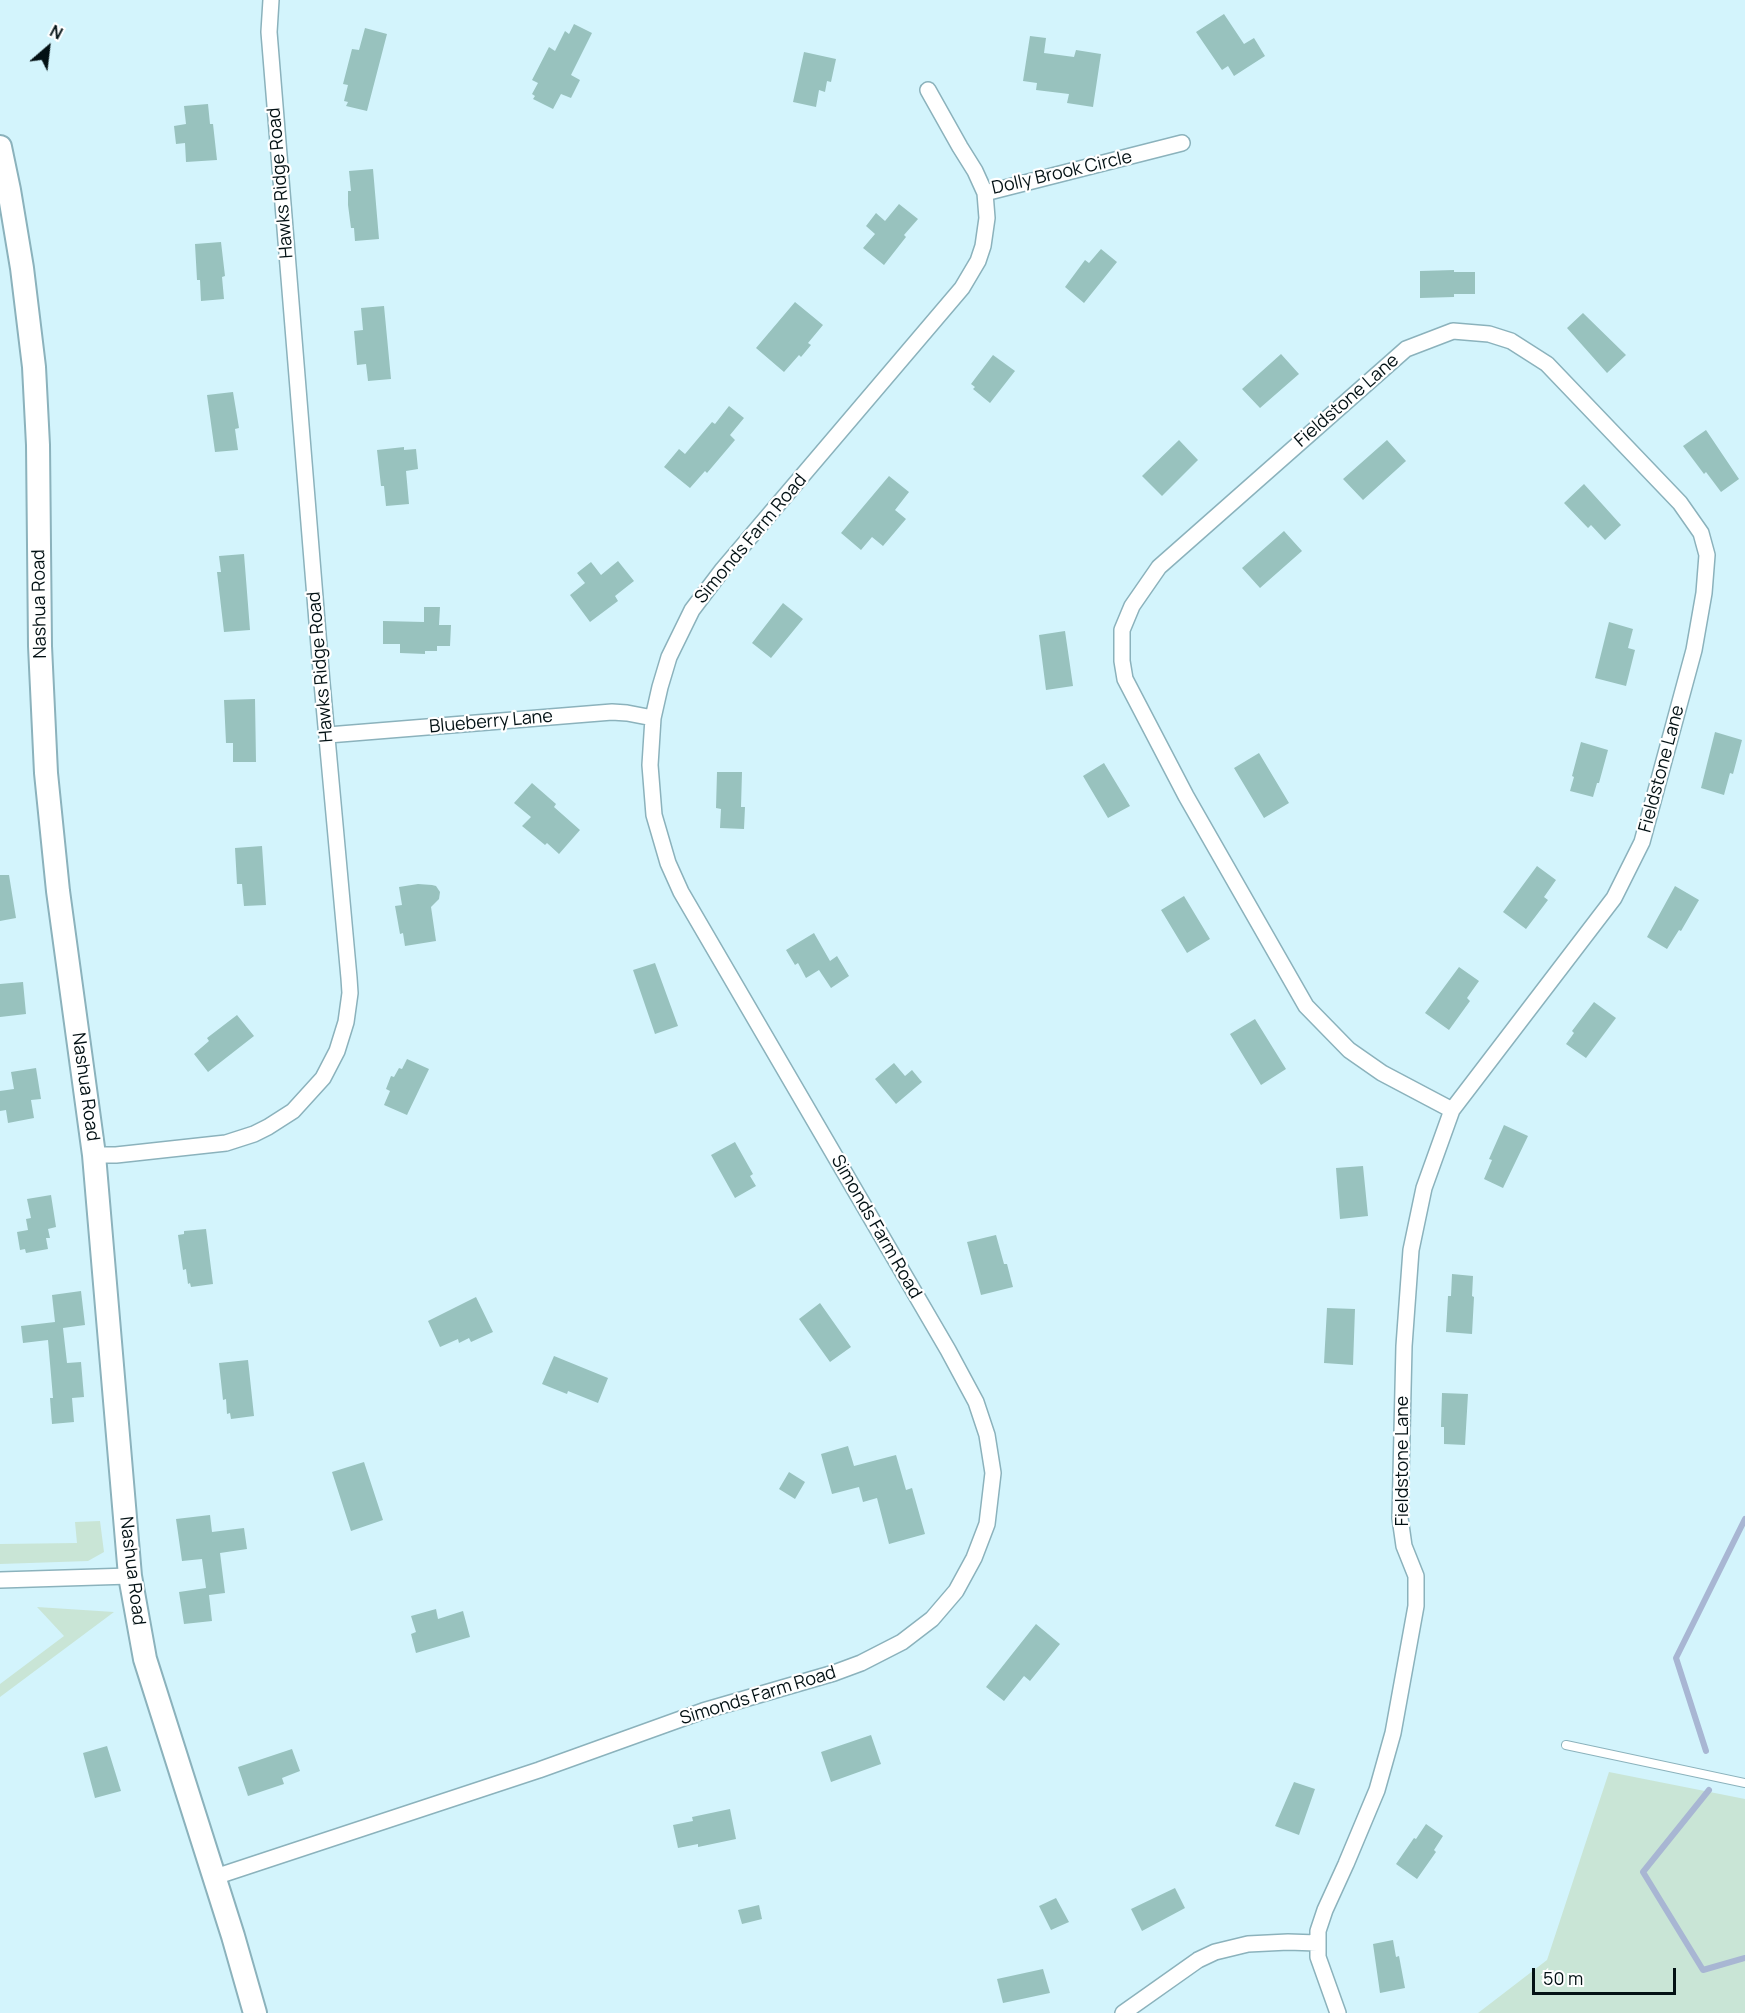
<!DOCTYPE html>
<html>
<head>
<meta charset="utf-8">
<style>
	body { margin:0 }
	#map { position:relative; width:1745px; height:2013px; overflow:hidden; background:#d3f4fc; font-family:Manrope,sans-serif }
	canvas { display:block }
	.north { position:absolute; left:18px; top:18px; width:60px; height:60px; -webkit-text-stroke:4px #fff; paint-order:stroke; rotate:28deg; font-size:16px; font-weight:700; line-height:24px; text-align:center; color:#031114 }
	.north::after { content:''; display:block; margin:auto; width:21px; height:27px; background:#031114; clip-path:polygon(50% 0,100% 100%,50% 72%,0 100%) }
	.scale { position:absolute; left:1532px; top:1968px; width:144px; height:27px; box-sizing:border-box; border:3px solid #031114; border-top:0; padding-left:8px; font-size:18px; line-height:21px; white-space:nowrap; color:#031114; -webkit-text-stroke:4px #fff; paint-order:stroke }
</style>
</head>
<body>
<div id="map">
<canvas width="1745" height="2013"></canvas>
<div class="north">N</div>
<div class="scale">50 m</div>
</div>
<script>
const c = document.querySelector('canvas').getContext('2d');
c.lineJoin = 'round';
function fillPath(path, color) { c.fillStyle = color; c.fill(path, 'evenodd'); }
const shape = rows => new Path2D(rows.map(r => 'M' + r).join(''));
function stroke(path, color, width, dash) { c.strokeStyle = color; c.lineWidth = width; c.lineCap = dash ? 'butt' : 'round'; c.setLineDash(dash || []); c.stroke(path); }
function write(font, color, halo, rows, align = 'center') {
  c.font = font + ' Manrope,sans-serif'; c.lineWidth = 4.5; c.setLineDash([]); c.textBaseline = 'middle'; c.strokeStyle = halo; c.fillStyle = color; for (const [text, x, y, turn = 0] of rows) {
    c.save(); c.translate(x, y); c.rotate((+turn || 0) * Math.PI / 180); c.textAlign = isNaN(turn) ? turn : align; if (halo) c.strokeText(text, 0, 0); c.fillText(text, 0, 0); c.restore();
  }
}
fillPath(shape([
	[100,1521,104,1552,88,1561,0,1564,0,1544,77,1543,75,1522],
	[37,1607,114,1612,0,1697,0,1684,64,1636],
	[1609,1772,1745,1799,1745,2013,1478,2013,1547,1960]
]), '#c9e5d6');
stroke(shape([
	[1706,1751,1676,1658,1745,1519],
	[1709,1790,1643,1872,1703,1970,1745,1958]
]), '#a8b6d3', 6);
fillPath(shape([
	[1224,14,1244,44,1254,38,1265,56,1234,76,1228,66,1222,70,1196,32],
	[574,24,592,33,571,75,580,80,571,98,561,94,553,109,533,99,535,96,532,94,538,83,532,80,549,47,555,51,565,31,569,34],
	[365,28,387,34,367,111,346,106,348,102,344,101,348,85,343,84,352,49,359,50],
	[1030,36,1046,38,1044,53,1074,57,1076,50,1101,54,1093,107,1067,103,1069,94,1036,90,1037,83,1023,81],
	[804,52,836,59,831,82,827,81,825,92,819,90,816,107,793,102],
	[208,104,210,124,213,124,217,160,186,162,185,143,176,144,174,126,186,124,184,106],
	[373,169,379,239,355,241,354,228,351,228,348,205,348,191,351,191,349,171],
	[899,204,918,219,904,235,906,237,884,265,863,248,875,234,866,226,876,213,885,221],
	[221,242,225,276,222,277,224,299,201,301,200,280,197,280,195,244],
	[1101,249,1117,262,1084,303,1065,287,1085,260,1089,263],
	[1454,270,1454,272,1475,272,1475,294,1454,294,1454,297,1420,298,1420,271],
	[795,302,823,325,808,343,811,345,801,357,799,355,784,372,756,348],
	[384,306,391,379,368,381,366,364,357,365,354,331,363,330,361,308],
	[1583,313,1626,355,1607,373,1567,328],
	[1281,354,1299,374,1260,408,1242,389],
	[993,355,1015,371,990,403,973,389,975,387,971,384],
	[233,392,239,428,235,429,238,450,215,452,207,395],
	[729,406,744,418,730,435,735,440,707,473,705,471,690,488,664,467,679,449,685,454,712,422,715,424],
	[1706,430,1739,479,1721,492,1706,472,1704,474,1683,446],
	[1179,440,1198,460,1162,496,1142,476],
	[1387,440,1406,461,1363,500,1343,479],
	[404,447,404,450,416,449,418,469,406,471,409,504,386,506,384,486,381,486,377,450],
	[889,476,909,492,895,510,906,519,883,546,872,537,861,550,841,533],
	[1584,484,1621,525,1605,540,1591,525,1588,528,1564,503],
	[1284,531,1302,551,1260,588,1242,568],
	[244,554,250,630,224,632,217,572,221,572,219,556],
	[618,561,634,581,615,596,618,601,590,622,570,595,585,583,577,573,591,562,601,575],
	[783,603,803,619,771,658,752,643],
	[424,607,440,607,439,625,451,625,450,646,437,646,437,651,425,651,425,654,400,653,400,644,383,644,383,621,424,622],
	[1609,622,1633,629,1628,648,1635,650,1626,686,1595,678],
	[1065,631,1073,686,1046,690,1039,635],
	[255,699,256,762,233,762,233,743,226,743,224,700],
	[1715,732,1742,740,1733,774,1730,773,1724,795,1701,788],
	[1581,742,1608,750,1599,783,1597,783,1593,797,1570,791,1574,777,1572,776],
	[1259,753,1289,803,1264,818,1234,768],
	[1104,763,1130,806,1108,818,1083,776],
	[717,772,742,772,741,807,745,807,744,829,720,828,721,809,716,808],
	[532,783,556,804,554,807,580,830,559,854,547,843,545,845,522,826,531,817,514,803],
	[262,846,266,905,244,906,242,884,237,884,235,848],
	[1537,866,1556,880,1544,897,1548,900,1526,929,1503,912],
	[0,875,9,875,16,918,0,921],
	[418,884,432,885,436,886,440,892,439,899,431,907,436,941,405,946,403,933,400,934,395,906,402,905,399,887],
	[1675,886,1699,900,1681,931,1679,930,1667,949,1647,937],
	[1184,896,1210,939,1187,953,1161,910],
	[814,933,830,961,837,956,849,976,831,988,819,970,806,978,798,963,795,965,786,950],
	[655,963,678,1026,655,1034,633,970],
	[1459,967,1479,981,1467,998,1470,1001,1449,1030,1425,1013],
	[23,982,26,1014,0,1017,0,984],
	[1594,1002,1616,1018,1586,1058,1566,1044,1574,1033,1572,1031],
	[237,1015,254,1036,208,1072,194,1054,209,1041,207,1038],
	[1255,1019,1286,1069,1261,1085,1230,1034],
	[407,1059,429,1069,407,1115,384,1105,390,1091,386,1089,391,1076,394,1077,399,1068,402,1069],
	[894,1063,905,1076,912,1070,922,1082,896,1104,875,1079],
	[36,1068,41,1099,31,1100,34,1118,8,1123,6,1110,0,1111,0,1091,14,1089,11,1072],
	[1504,1125,1528,1136,1503,1188,1484,1179,1492,1160,1489,1159],
	[735,1142,753,1174,750,1176,756,1186,735,1198,711,1155],
	[1363,1166,1368,1216,1340,1219,1336,1168],
	[51,1195,56,1227,48,1229,50,1238,46,1238,48,1249,26,1253,25,1249,20,1250,17,1232,28,1230,26,1219,31,1218,27,1199],
	[206,1229,213,1284,191,1287,190,1283,188,1284,186,1269,183,1270,178,1235,184,1234,184,1231],
	[996,1235,1004,1264,1007,1264,1013,1287,981,1295,967,1242],
	[1452,1274,1473,1276,1472,1296,1474,1297,1472,1334,1446,1332,1448,1296,1451,1296],
	[81,1291,85,1325,63,1328,67,1363,81,1362,84,1397,72,1398,74,1422,52,1424,50,1398,53,1398,48,1340,23,1343,21,1326,55,1322,52,1295],
	[476,1297,493,1332,471,1342,469,1338,459,1343,458,1339,440,1347,428,1321],
	[820,1303,851,1347,830,1362,799,1319],
	[1327,1308,1355,1309,1353,1365,1324,1363],
	[554,1356,608,1378,598,1403,568,1391,567,1394,542,1384],
	[248,1360,254,1416,231,1419,230,1413,227,1414,226,1399,223,1400,219,1363],
	[1442,1393,1468,1394,1465,1445,1444,1444,1444,1427,1441,1427],
	[848,1446,854,1466,896,1455,906,1490,912,1488,925,1534,889,1544,877,1498,863,1502,859,1487,832,1494,821,1454],
	[364,1462,383,1520,351,1531,332,1472],
	[789,1472,805,1482,795,1499,779,1489],
	[210,1515,212,1532,244,1528,247,1549,220,1553,225,1593,209,1595,212,1621,184,1624,179,1592,206,1588,202,1559,182,1561,176,1519],
	[436,1609,438,1619,463,1611,470,1637,416,1653,411,1634,416,1632,411,1616],
	[1036,1624,1060,1644,1030,1681,1024,1676,1004,1701,986,1687],
	[871,1735,881,1764,831,1782,821,1752],
	[107,1746,121,1791,95,1798,83,1753],
	[292,1749,300,1771,282,1778,284,1784,248,1796,238,1767],
	[1294,1782,1315,1789,1299,1835,1275,1826],
	[730,1809,736,1839,698,1847,698,1844,678,1848,673,1825,693,1821,692,1817],
	[1426,1824,1443,1836,1434,1850,1436,1852,1417,1879,1396,1864,1414,1838,1416,1839],
	[1175,1888,1185,1908,1142,1931,1131,1909],
	[1056,1898,1069,1922,1051,1930,1039,1906],
	[759,1905,762,1919,742,1924,738,1910],
	[1393,1940,1396,1957,1399,1956,1405,1988,1380,1993,1373,1944],
	[1043,1969,1050,1993,1003,2003,997,1979]
]), '#98c2be');
const lane = shape([
	[1566,1745,1745,1783]
]);
const street = shape([
	[928,90,960,147,975,171,985,193,1182,143],
	[328,735,612,712,627,713,653,718],
	[94,1155,116,1155,226,1143,254,1134,268,1127,293,1111,323,1078,337,1051,346,1022,350,993,349,978,322,683,269,32,271,0],
	[0,1580,130,1576],
	[215,1877,539,1770,703,1711,834,1673,861,1663,902,1642,932,1619,956,1591,974,1558,987,1524,993,1473,987,1435,976,1402,948,1350,681,892,668,863,654,815,650,765,653,718,660,687,669,657,692,610,723,569,962,288,978,261,983,246,987,218,985,193],
	[1123,2013,1198,1960,1215,1952,1248,1944,1288,1942,1317,1943],
	[1338,2013,1318,1957,1318,1931,1325,1910,1346,1864,1377,1790,1393,1733,1416,1606,1416,1576,1404,1546,1400,1518,1404,1346,1411,1250,1424,1188,1452,1110,1614,898,1642,842,1694,650,1704,593,1707,555,1701,533,1680,503,1547,364,1511,341,1489,334,1453,331,1406,349,1159,567,1132,606,1122,630,1122,661,1125,679,1186,796,1306,1006,1349,1050,1382,1073,1452,1110]
]);
const secondary = shape([
	[0,147,9,190,22,268,34,367,38,445,40,646,46,773,58,891,94,1155,130,1576,145,1659,233,1936,255,2013]
]);
stroke(lane, '#8bb2bc', 10);
stroke(street, '#8bb2bc', 18);
stroke(secondary, '#8bb2bc', 26);
stroke(lane, '#fff', 8);
stroke(street, '#fff', 15);
stroke(secondary, '#fff', 22);
write('18px', '#031114', '#fff', [
	["Dolly Brook Circle",1062,173,-13],
	["Hawks Ridge Road",281,183,-95],
	["Fieldstone Lane",1347,401,-41],
	["Simonds Farm Road",751,539,-50],
	["Nashua Road",40,604,-91],
	["Hawks Ridge Road",321,667,-95],
	["Blueberry Lane",491,722,-5],
	["Fieldstone Lane",1662,769,-75],
	["Nashua Road",85,1087,82],
	["Simonds Farm Road",876,1227,60],
	["Fieldstone Lane",1403,1461,-90],
	["Nashua Road",132,1571,83],
	["Simonds Farm Road",758,1696,-17]
]);
</script>
</body>
</html>
